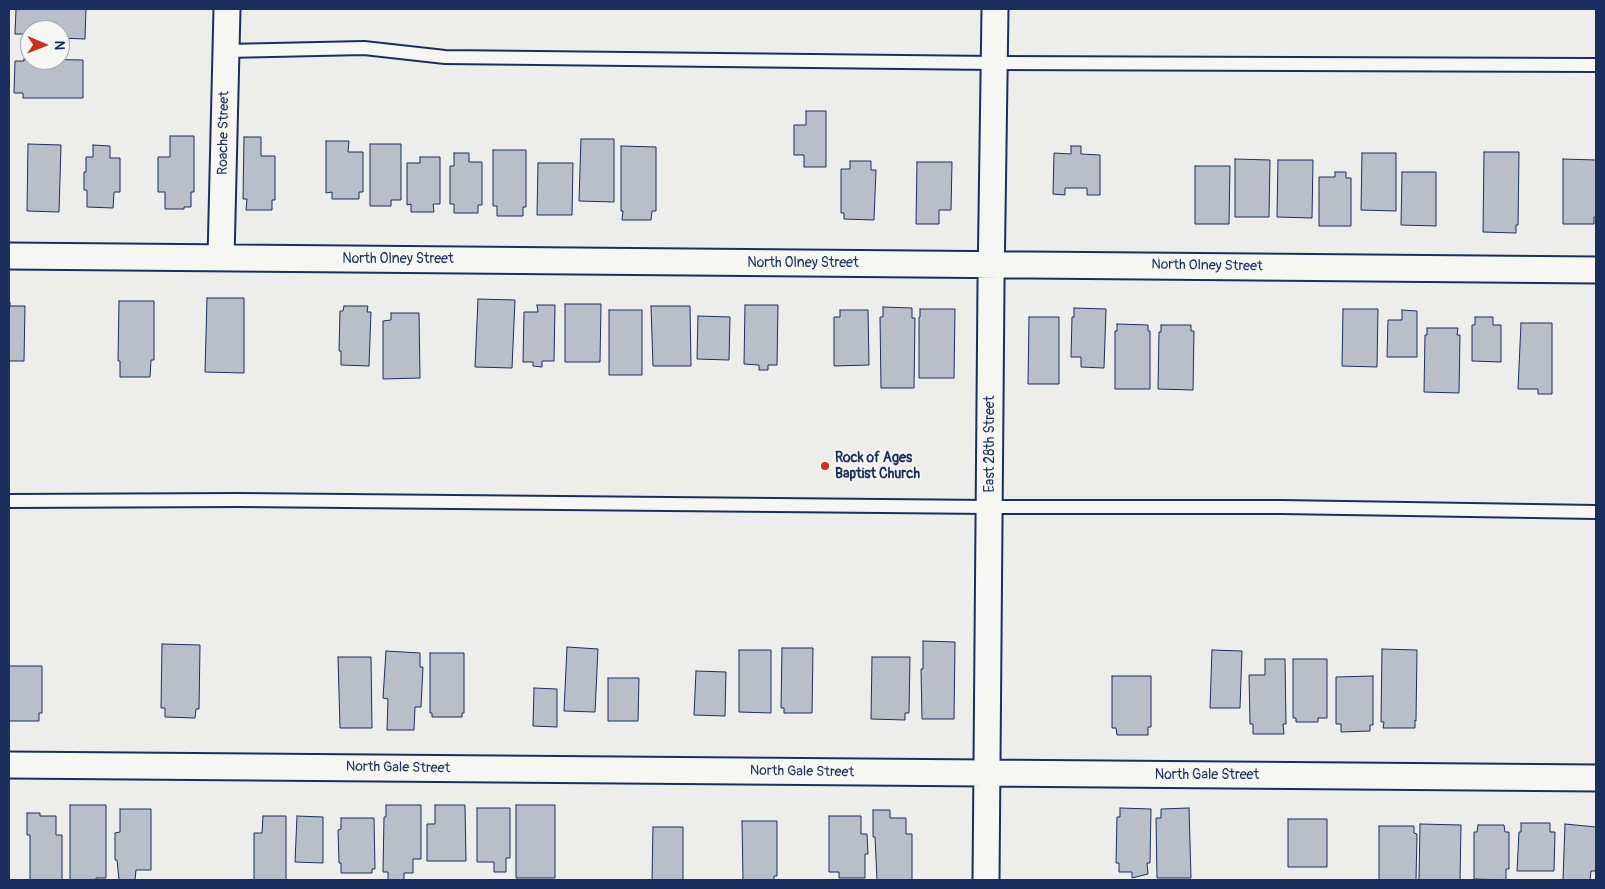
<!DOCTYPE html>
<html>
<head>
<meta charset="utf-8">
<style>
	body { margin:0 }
	#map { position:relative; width:1605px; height:889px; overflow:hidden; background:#edeeec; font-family:Pangolin,sans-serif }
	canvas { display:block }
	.frame { position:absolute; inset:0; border:10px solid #1b2f5e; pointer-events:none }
	.north { position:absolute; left:20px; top:20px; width:50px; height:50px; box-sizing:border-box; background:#f6f6f2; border:1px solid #9ea6b7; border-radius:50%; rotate:91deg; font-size:14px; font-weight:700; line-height:20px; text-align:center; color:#1b2f5e }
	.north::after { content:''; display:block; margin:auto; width:18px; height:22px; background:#c8321e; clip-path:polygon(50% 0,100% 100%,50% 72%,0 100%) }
</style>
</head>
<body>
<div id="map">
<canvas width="1605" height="889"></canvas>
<div class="frame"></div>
<div class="north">N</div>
</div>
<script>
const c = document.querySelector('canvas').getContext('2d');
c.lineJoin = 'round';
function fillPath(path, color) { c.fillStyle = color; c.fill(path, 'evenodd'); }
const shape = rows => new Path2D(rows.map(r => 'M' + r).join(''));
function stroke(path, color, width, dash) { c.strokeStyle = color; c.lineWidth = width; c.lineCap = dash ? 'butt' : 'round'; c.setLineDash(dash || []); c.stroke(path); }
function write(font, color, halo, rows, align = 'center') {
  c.font = font + ' Pangolin,sans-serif'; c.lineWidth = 4; c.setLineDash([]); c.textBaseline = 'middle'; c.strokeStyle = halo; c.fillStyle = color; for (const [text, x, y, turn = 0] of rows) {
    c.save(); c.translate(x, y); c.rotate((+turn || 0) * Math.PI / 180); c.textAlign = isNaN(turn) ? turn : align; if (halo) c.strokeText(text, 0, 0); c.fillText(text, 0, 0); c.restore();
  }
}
const building = shape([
	[16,9,86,9,85,39,60,38,60,30,30,30,30,38,26,38,26,34,15,34,16,9],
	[24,59,83,60,83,98,23,98,23,93,14,93,15,61,24,61,24,59],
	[806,111,826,111,826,167,804,167,804,155,794,155,794,125,806,125,806,111],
	[170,136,194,136,194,192,191,192,191,207,184,207,184,209,165,209,165,192,158,192,158,157,170,157,170,136],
	[244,137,261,137,261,156,275,156,275,200,272,200,272,210,246,210,247,199,243,199,244,137],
	[581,139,614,139,614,202,579,201,581,139],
	[326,141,349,141,348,152,363,152,363,192,359,192,359,199,332,199,332,192,326,193,326,141],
	[28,144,61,145,59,212,27,211,28,144],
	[370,144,401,144,401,200,391,200,391,206,370,206,370,144],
	[93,145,110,146,110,158,120,158,120,192,114,192,113,208,87,207,87,190,84,190,84,172,86,172,86,157,93,157,93,145],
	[621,146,656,147,656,211,652,211,651,220,622,220,623,211,621,211,621,146],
	[1071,146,1081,146,1081,154,1100,155,1100,195,1087,195,1087,188,1065,188,1065,195,1053,194,1054,153,1071,154,1071,146],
	[493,150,526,150,526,207,523,207,523,216,497,216,497,206,493,206,493,150],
	[1484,152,1519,152,1518,225,1516,225,1516,233,1483,232,1484,152],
	[454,153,469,153,469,162,482,162,482,205,478,205,478,213,454,213,454,204,450,204,450,166,454,166,454,153],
	[1362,153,1396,153,1396,211,1361,210,1362,153],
	[420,157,440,157,440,204,433,204,434,212,411,212,411,204,407,205,407,163,420,163,420,157],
	[1235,159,1270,160,1269,217,1235,217,1235,159],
	[1563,159,1596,160,1596,217,1594,217,1594,224,1563,224,1563,159],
	[1278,160,1313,160,1312,218,1277,217,1278,160],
	[850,161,871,161,871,170,876,170,874,220,844,219,844,213,841,213,841,169,850,169,850,161],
	[917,162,952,162,951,210,939,210,939,224,916,224,917,162],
	[538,163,573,163,572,215,537,215,538,163],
	[1195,166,1230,166,1229,224,1195,224,1195,166],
	[1335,172,1346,172,1346,178,1351,178,1351,226,1319,226,1319,177,1335,177,1335,172],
	[1402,172,1436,172,1436,226,1401,225,1402,172],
	[207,298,244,298,244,373,205,372,207,298],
	[478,299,515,300,512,368,475,367,478,299],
	[119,301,154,301,154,360,151,360,150,377,120,377,120,361,118,361,119,301],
	[9,302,10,302,10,306,25,306,24,361,9,361,9,302],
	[565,304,601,304,600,362,565,362,565,304],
	[537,305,555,305,554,361,542,361,542,367,533,366,533,362,523,362,524,312,538,312,537,305],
	[745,305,778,305,777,365,768,365,768,370,759,370,759,365,744,364,745,305],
	[344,306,368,306,367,312,371,312,369,366,341,365,341,351,339,351,340,311,343,311,344,306],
	[651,306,690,306,691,366,653,366,651,306],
	[883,307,912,308,912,318,915,318,914,388,881,388,880,317,883,317,883,307],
	[1074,308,1106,309,1104,368,1081,367,1081,357,1071,357,1072,317,1074,317,1074,308],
	[920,309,955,309,954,378,919,378,919,317,920,317,920,309],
	[1343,309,1378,309,1377,367,1342,366,1343,309],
	[609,310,642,310,642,375,609,375,609,310],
	[840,310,868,310,869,365,834,366,834,317,840,317,840,310],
	[1402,310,1417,311,1417,357,1387,357,1388,320,1402,320,1402,310],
	[391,313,419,313,420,378,383,379,383,321,391,320,391,313],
	[698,316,730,317,729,360,697,359,698,316],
	[1029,317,1059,317,1059,384,1028,384,1029,317],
	[1475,317,1493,317,1493,325,1501,325,1501,362,1472,361,1472,325,1475,325,1475,317],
	[1521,323,1552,323,1552,394,1538,394,1538,389,1518,389,1521,323],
	[1117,324,1148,325,1148,331,1150,331,1150,389,1115,389,1115,331,1117,331,1117,324],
	[1161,325,1191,325,1191,331,1194,331,1193,390,1158,389,1159,332,1161,332,1161,325],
	[1427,328,1458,328,1457,335,1460,335,1459,393,1424,392,1425,335,1427,335,1427,328],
	[923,641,955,642,954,719,922,719,921,669,923,669,923,641],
	[162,644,200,645,199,709,196,709,195,718,165,717,165,708,161,708,162,644],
	[567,647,598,649,595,712,564,711,567,647],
	[782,648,813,648,812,713,784,713,784,708,781,708,782,648],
	[1382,649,1417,650,1416,721,1415,720,1415,728,1383,728,1384,722,1381,722,1382,649],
	[739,650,771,650,771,713,739,712,739,650],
	[1212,650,1242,651,1240,708,1210,708,1212,650],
	[386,651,420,653,420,667,423,667,421,707,415,707,414,730,387,730,388,699,383,698,386,651],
	[430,653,464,653,464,713,462,713,462,717,432,717,432,713,430,713,430,653],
	[338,657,371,657,372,728,340,728,338,657],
	[872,657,910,657,909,713,905,713,905,720,871,719,872,657],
	[1265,659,1285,659,1286,724,1283,724,1284,734,1253,734,1253,724,1250,724,1249,675,1265,675,1265,659],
	[1293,659,1327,659,1327,718,1318,718,1318,722,1296,722,1296,718,1293,718,1293,659],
	[9,666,42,666,42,713,39,713,39,721,9,721,9,666],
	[696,671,726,672,725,716,694,715,696,671],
	[1112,676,1151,676,1151,727,1148,727,1148,735,1117,735,1116,728,1112,728,1112,676],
	[1373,676,1373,725,1370,725,1370,731,1341,732,1341,724,1336,724,1336,677,1373,676],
	[608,678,639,678,638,721,608,721,608,678],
	[534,688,557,689,557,727,533,726,534,688],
	[70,805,106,805,106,878,96,878,96,880,70,880,70,805],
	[386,805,421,805,421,859,413,859,413,873,404,873,404,880,388,880,388,872,383,872,384,817,386,817,386,805],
	[435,805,465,805,466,861,427,861,427,824,435,824,435,805],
	[516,805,555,805,555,878,516,878,516,805],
	[477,808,510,808,510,858,506,858,506,872,494,872,494,862,477,862,477,808],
	[1120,808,1151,809,1150,863,1147,863,1148,874,1132,878,1132,872,1119,872,1119,863,1116,863,1117,817,1120,817,1120,808],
	[1189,808,1191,878,1157,878,1156,818,1161,818,1161,809,1189,808],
	[120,809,151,809,151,870,136,870,135,880,119,880,117,860,115,860,115,833,120,832,120,809],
	[873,810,890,810,890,818,906,818,906,834,912,834,912,880,877,880,875,837,873,837,873,810],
	[27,813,40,813,40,816,56,816,56,835,62,835,62,880,30,880,30,835,27,835,27,813],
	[263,816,286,816,286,880,254,880,254,833,262,833,263,816],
	[297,816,323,817,323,863,295,862,297,816],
	[829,816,861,816,861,834,867,834,868,854,865,854,865,878,839,878,839,872,829,872,829,816],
	[341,818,374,818,375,869,372,869,372,873,341,873,341,863,339,863,338,830,341,829,341,818],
	[1288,819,1327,819,1327,867,1288,867,1288,819],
	[742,821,777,821,777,876,774,876,774,880,743,880,742,821],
	[1521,823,1550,823,1550,832,1555,832,1554,871,1517,871,1519,832,1521,832,1521,823],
	[1420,824,1461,825,1460,880,1419,880,1420,824],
	[1565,824,1596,827,1596,871,1591,871,1590,880,1563,880,1565,824],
	[1478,825,1504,825,1505,832,1509,832,1509,869,1506,869,1506,880,1474,879,1474,832,1477,832,1478,825],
	[1379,826,1414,826,1414,833,1417,834,1416,880,1379,880,1379,826],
	[653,827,683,827,683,880,652,880,653,827]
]);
fillPath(building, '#b9bfc8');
stroke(building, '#1b2f5e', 1);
const service = shape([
	[226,51,364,48,445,57,994,63,1596,65],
	[9,501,240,500,989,507,1281,507,1596,512]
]);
const minor = shape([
	[9,256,1596,270],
	[221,258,227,9],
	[9,765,1596,778],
	[986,880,991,284,995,9]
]);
stroke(service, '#1b2f5e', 16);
stroke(minor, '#1b2f5e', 29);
stroke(service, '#f6f6f2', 12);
stroke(minor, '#f6f6f2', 25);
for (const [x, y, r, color] of [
	[825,466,5,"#c8321e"]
]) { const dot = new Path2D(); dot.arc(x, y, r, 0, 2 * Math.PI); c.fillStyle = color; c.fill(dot); stroke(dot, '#f6f6f2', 2); }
write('14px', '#1b2f5e', '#f6f6f2', [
	["Roache Street",224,133,-89],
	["North Olney Street",398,259],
	["North Olney Street",803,263],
	["North Olney Street",1207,266,1],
	["East 28th Street",990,444,-90],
	["North Gale Street",398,768,1],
	["North Gale Street",802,772,1],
	["North Gale Street",1207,775]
]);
write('bold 14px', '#1b2f5e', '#f6f6f2', [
	["Rock of Ages",835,458],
	["Baptist Church",835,474]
], 'left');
</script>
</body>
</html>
